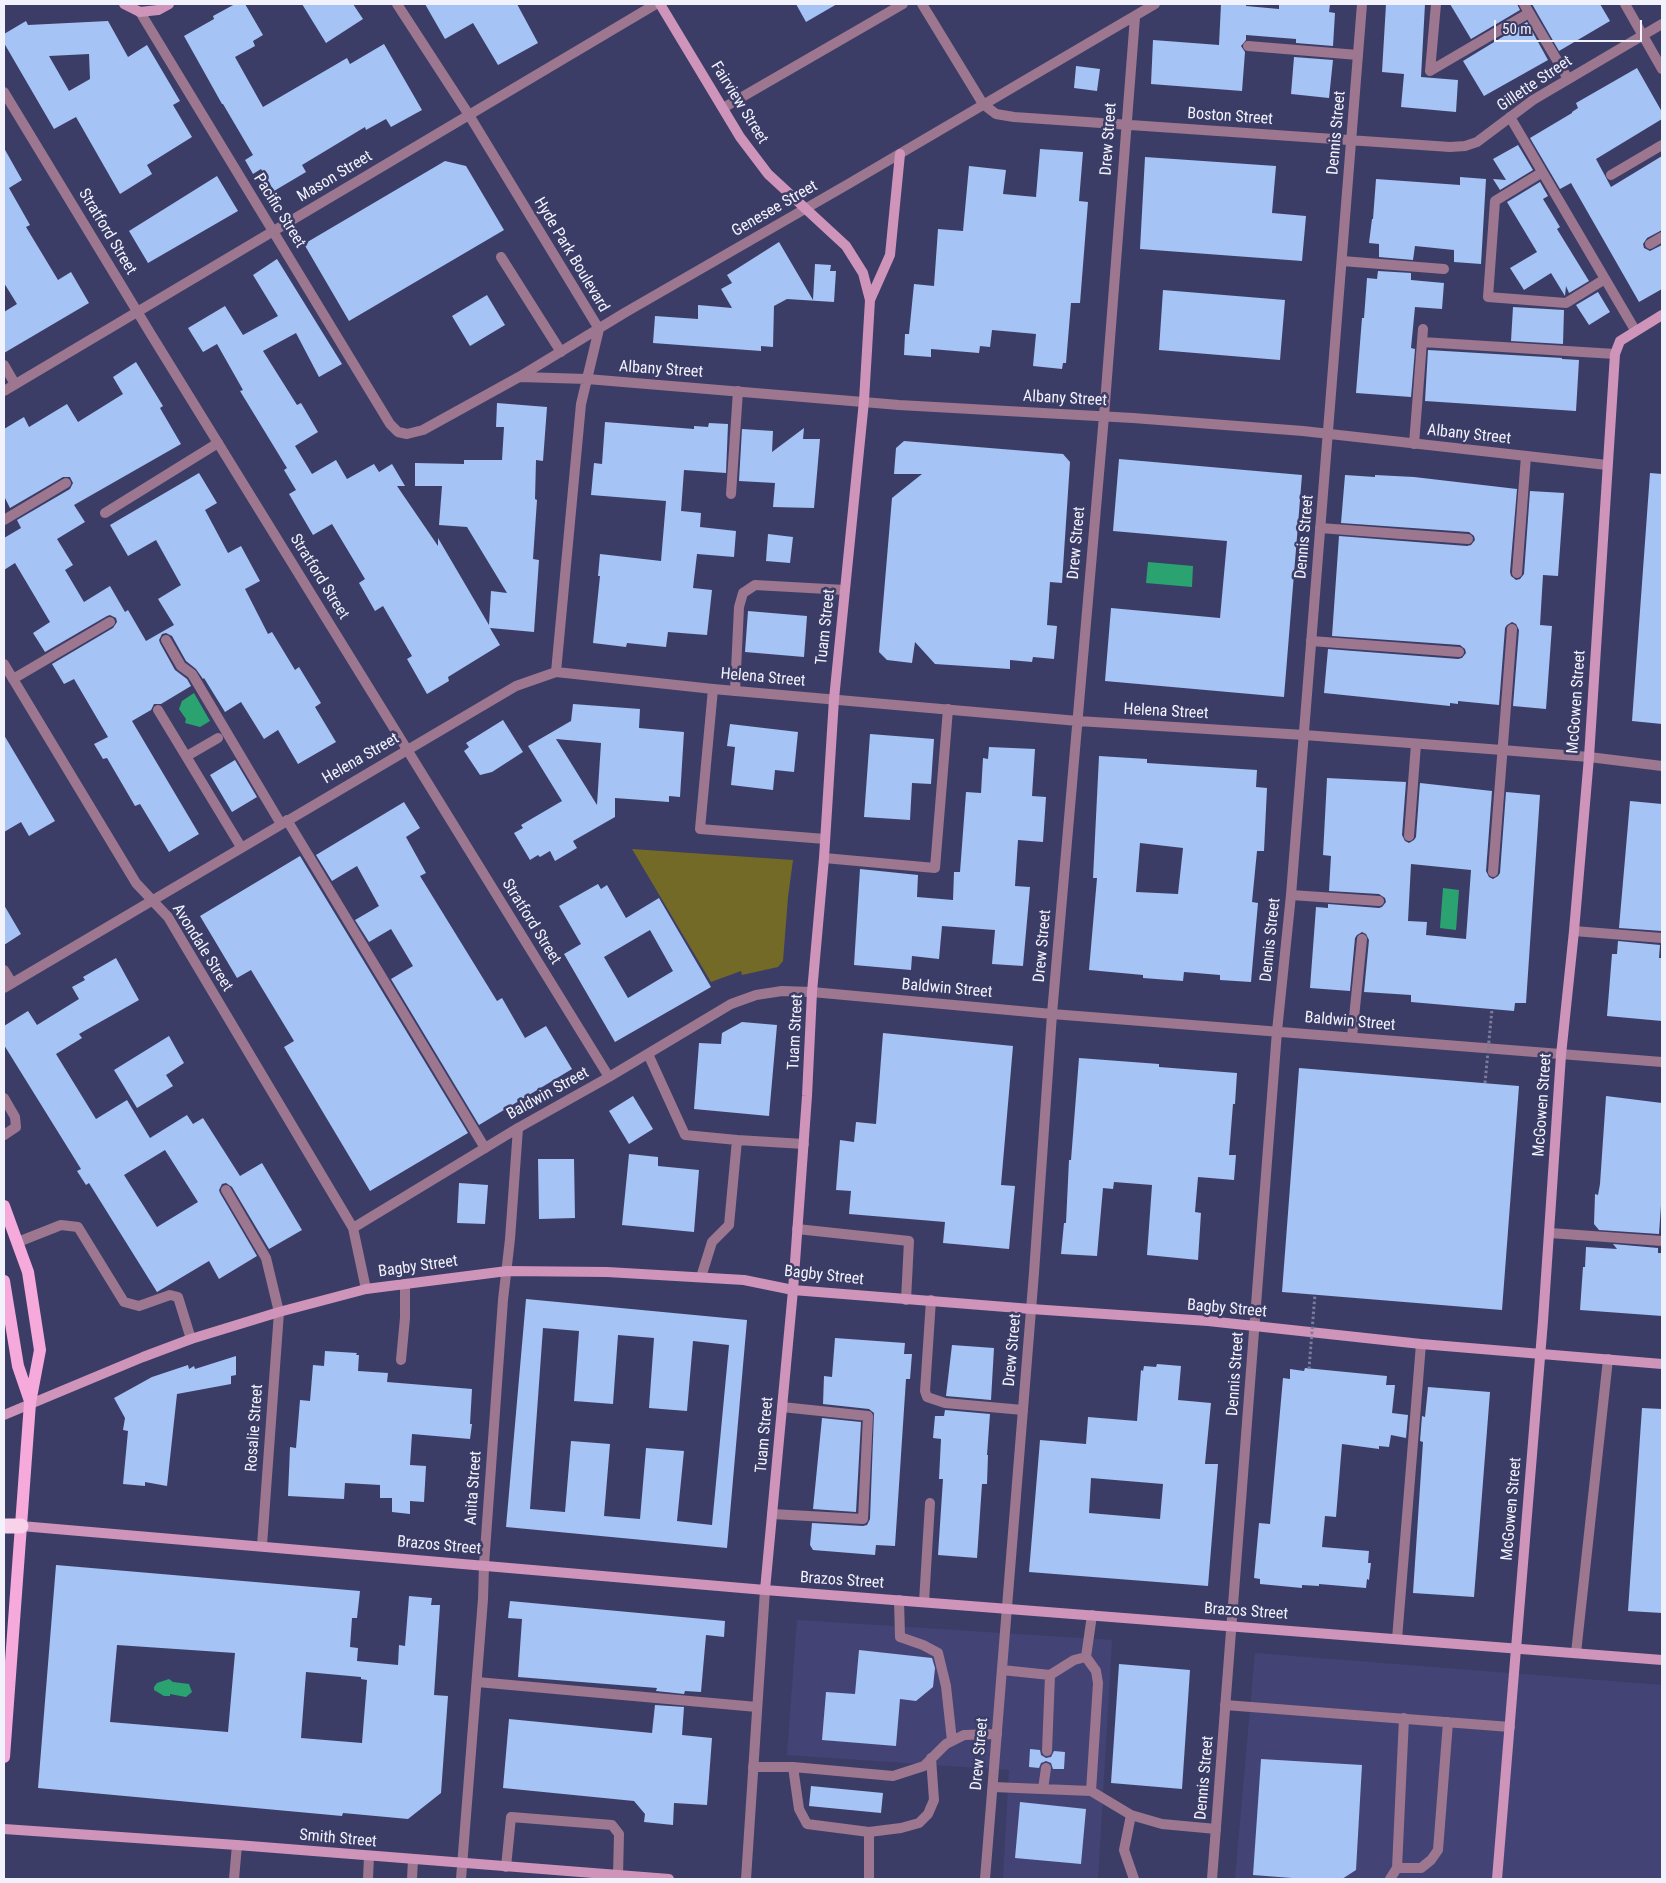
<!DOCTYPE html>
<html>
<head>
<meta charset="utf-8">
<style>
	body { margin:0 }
	#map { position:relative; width:1666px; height:1883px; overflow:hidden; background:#3c3d67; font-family:"Roboto Condensed",sans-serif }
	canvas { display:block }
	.frame { position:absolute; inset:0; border:5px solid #f1f2fc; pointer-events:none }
	.scale { position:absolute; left:1494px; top:20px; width:148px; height:22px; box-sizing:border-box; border:2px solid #f1f2fc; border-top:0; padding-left:6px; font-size:15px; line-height:18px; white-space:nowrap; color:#f1f2fc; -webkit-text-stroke:4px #3c3d67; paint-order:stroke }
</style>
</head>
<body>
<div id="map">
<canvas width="1666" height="1883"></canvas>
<div class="frame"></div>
<div class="scale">50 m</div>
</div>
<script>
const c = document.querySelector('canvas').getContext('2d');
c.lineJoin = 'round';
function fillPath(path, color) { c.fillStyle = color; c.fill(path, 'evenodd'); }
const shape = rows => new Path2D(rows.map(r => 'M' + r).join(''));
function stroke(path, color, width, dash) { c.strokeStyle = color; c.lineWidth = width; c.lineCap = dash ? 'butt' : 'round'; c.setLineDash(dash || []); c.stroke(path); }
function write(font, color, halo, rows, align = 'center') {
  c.font = font + ' "Roboto Condensed",sans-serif'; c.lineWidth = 5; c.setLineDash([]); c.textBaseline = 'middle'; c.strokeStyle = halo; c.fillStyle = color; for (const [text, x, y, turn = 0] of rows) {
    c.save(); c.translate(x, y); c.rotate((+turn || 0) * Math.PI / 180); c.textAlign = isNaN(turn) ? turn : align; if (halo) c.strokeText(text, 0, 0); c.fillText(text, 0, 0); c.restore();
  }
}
fillPath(shape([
	[797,1620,1112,1640,1098,1879,1003,1879,1009,1770,787,1755],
	[1255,1653,1662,1685,1662,1879,1235,1879]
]), '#434475');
fillPath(shape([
	[632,849,793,860,788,897,783,961,778,967,742,975,741,971,711,982]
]), '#746a27');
fillPath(shape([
	[1148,562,1193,566,1192,587,1146,583],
	[194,693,210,721,200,727,185,723,186,719,179,709,182,701],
	[1443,888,1459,890,1456,930,1440,928],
	[169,1679,173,1682,189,1684,192,1692,186,1697,170,1694,170,1696,164,1696,154,1690,154,1687,157,1683]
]), '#2aa371');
fillPath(shape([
	[235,4,245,4,263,35,253,41,255,46,235,57,263,107,347,58,350,64,384,44,422,110,391,127,386,119,366,130,365,127,302,165,306,172,274,191,261,169,253,174,245,160,253,155,223,104,222,104,184,36,214,19,213,16],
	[302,4,353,4,363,19,326,43],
	[425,4,517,4,538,43,498,65,473,23,445,39],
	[796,4,837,4,806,22],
	[1221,4,1246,4,1246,6,1279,9,1279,4,1330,4,1329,12,1335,13,1333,46,1296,43,1296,39,1246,35,1246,40,1241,46,1245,52,1242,91,1151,84,1153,40,1219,45],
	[1386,4,1425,4,1421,77,1458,80,1456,112,1401,107,1404,74,1382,72],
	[1450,4,1517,4,1520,10,1471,39],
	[1532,4,1600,4,1610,21,1559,51],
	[26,21,28,25,108,21,128,57,147,45,180,101,173,105,192,137,147,165,152,174,120,194,76,117,54,129,4,43,4,34],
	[89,54,90,79,69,91,49,56],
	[1527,22,1548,60,1484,96,1463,61],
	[1294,57,1333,60,1329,98,1291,94],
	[1076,66,1100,69,1097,91,1074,88],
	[1637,68,1662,112,1662,119,1596,159,1611,187,1662,156,1662,230,1647,238,1643,244,1644,248,1650,251,1662,245,1662,289,1639,302,1571,183,1560,189,1530,138,1572,113,1572,112,1578,108,1576,103],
	[1518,145,1533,170,1500,190,1493,179,1506,180,1493,159],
	[4,148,22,180,9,188,30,225,26,227,58,280,71,272,89,303,4,353,4,312,17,304,4,283],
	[1040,149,1083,152,1079,201,1088,202,1080,303,1071,303,1066,363,1063,363,1062,369,1033,366,1036,334,992,330,990,347,980,346,979,353,931,349,931,357,904,355,905,334,909,334,914,284,934,286,938,229,963,231,969,166,1006,170,1003,194,1036,197],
	[1145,157,1276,166,1272,213,1306,216,1302,261,1140,249],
	[445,161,466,166,504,230,349,321,304,244],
	[217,176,238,211,148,263,129,231],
	[1460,177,1486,179,1481,264,1454,262,1454,250,1415,246,1413,260,1379,257,1379,244,1369,243,1372,219,1373,219,1376,179,1460,185],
	[1540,182,1548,196,1543,199,1560,227,1557,229,1589,281,1569,293,1566,286,1565,296,1551,273,1524,290,1510,268,1537,252,1507,202],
	[779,242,813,300,815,264,831,265,830,271,836,271,834,302,787,299,774,306,773,347,761,346,761,351,653,343,655,316,698,319,698,305,732,308,721,289,732,283,727,275],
	[277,259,342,364,319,377,296,333,263,351,297,405,301,403,318,432,295,446,312,474,336,460,347,479,374,464,379,472,392,464,405,486,397,486,438,546,438,538,489,625,491,591,507,593,467,527,439,525,442,486,415,486,415,463,464,464,464,460,502,460,504,427,496,427,497,403,547,407,543,461,536,460,535,499,537,500,533,559,539,560,534,632,490,628,500,645,448,677,449,681,427,694,407,659,412,656,383,606,375,611,359,583,365,579,332,524,313,535,289,494,296,490,284,470,287,468,240,391,243,390,217,344,203,352,188,328,225,306,243,335,278,316,253,275],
	[1378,271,1411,273,1411,280,1444,283,1442,309,1415,307,1411,348,1415,349,1411,397,1356,393,1362,318,1364,318,1367,278,1377,279],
	[1163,290,1285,300,1280,360,1159,350],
	[1598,292,1610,312,1589,325,1576,305],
	[487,295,505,325,470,346,452,316],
	[1513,307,1564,310,1563,344,1511,341],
	[1428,350,1562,358,1562,359,1579,360,1576,411,1425,401],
	[136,362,163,406,160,408,181,444,74,505,85,522,57,539,73,565,65,570,84,602,110,586,125,612,128,610,146,641,174,625,158,599,181,585,156,540,128,556,110,525,199,473,217,503,205,510,228,553,241,546,260,581,245,589,268,634,272,632,295,670,299,667,321,703,315,707,336,742,298,764,278,730,264,739,241,702,225,712,204,678,203,679,196,669,186,661,172,636,166,633,162,634,159,640,160,643,175,670,187,679,191,686,161,704,154,704,151,710,132,721,199,834,169,852,140,804,135,806,107,758,103,759,94,744,108,737,74,679,64,684,52,664,113,628,117,622,116,618,110,615,107,616,45,652,33,633,50,622,15,563,4,570,4,538,21,528,17,520,70,489,73,483,70,477,63,477,10,508,4,496,4,429,24,417,29,427,67,404,78,422,123,394,113,377],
	[605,422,694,429,694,426,708,427,709,423,728,424,726,473,684,470,681,511,701,513,700,527,736,531,734,557,697,554,693,588,712,590,707,635,668,632,666,647,627,643,626,647,593,643,600,576,598,576,600,554,661,561,666,501,591,495,594,463,602,464],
	[804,428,803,439,820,439,814,508,773,507,775,483,739,481,742,429,773,431,772,452],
	[904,441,1063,454,1070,462,1062,583,1050,582,1047,625,1057,626,1054,659,1033,657,1032,662,1010,660,1010,669,935,664,915,642,912,663,887,660,879,652,892,498,922,474,894,474,896,448],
	[1119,459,1302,475,1284,697,1105,681,1111,608,1220,618,1227,541,1113,531],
	[1650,473,1662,474,1662,724,1632,721],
	[1345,475,1375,477,1375,475,1414,477,1517,489,1510,572,1511,576,1516,580,1520,579,1524,574,1530,491,1564,493,1558,576,1543,575,1540,625,1552,626,1546,709,1513,706,1519,630,1516,624,1512,622,1507,625,1505,628,1499,705,1458,701,1458,704,1450,703,1450,706,1324,693,1328,649,1458,659,1462,658,1466,653,1465,649,1460,645,1332,636,1339,536,1467,546,1471,545,1475,540,1474,536,1469,532,1341,523],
	[768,534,793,537,790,563,766,561],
	[748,611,807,616,804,657,745,652],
	[573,704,640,709,639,728,684,732,680,797,669,796,669,802,615,798,615,817,573,841,577,848,555,861,550,851,540,857,538,855,530,860,514,833,523,828,521,825,562,801,528,746,571,721],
	[556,739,601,743,597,805],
	[503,720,523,752,492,772,480,775,464,751,469,747,466,743],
	[730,724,798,732,794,772,775,770,773,790,731,785,735,747,727,746],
	[870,734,934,739,931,784,912,783,910,820,864,817],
	[4,735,55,821,29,836,21,822,4,832],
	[989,747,1035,749,1032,796,1046,797,1043,842,1018,840,1015,886,1030,887,1023,966,992,964,995,930,942,926,939,959,912,956,911,970,854,965,860,869,918,875,917,897,953,900,954,872,960,872,966,792,981,793,983,758,988,759],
	[1099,756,1147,759,1147,763,1257,770,1256,787,1267,788,1264,851,1257,851,1252,902,1258,903,1251,982,1220,980,1220,975,1184,972,1183,981,1143,978,1143,975,1089,970,1097,878,1093,878],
	[1140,843,1183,848,1178,894,1136,892],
	[235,760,257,797,232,812,210,775],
	[1327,778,1406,782,1402,835,1405,841,1409,843,1414,840,1416,837,1420,783,1492,791,1486,871,1489,877,1493,879,1498,876,1500,873,1506,792,1540,795,1526,1003,1515,1003,1514,1011,1411,1002,1411,995,1364,992,1369,940,1366,934,1362,932,1357,935,1355,938,1350,991,1310,988,1316,907,1328,908,1328,904,1379,908,1382,907,1386,902,1385,898,1379,894,1329,891,1331,856,1323,855],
	[1411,864,1471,870,1466,939,1426,935,1427,922,1408,921],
	[1630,801,1662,804,1662,931,1619,928],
	[404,802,420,828,406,837,426,873,420,876,497,1001,502,998,525,1038,546,1026,572,1069,479,1125,391,979,413,966,391,929,369,942,355,920,379,906,357,866,332,881,316,855],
	[300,856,468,1133,370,1191,284,1047,294,1041,251,970,237,978,200,916],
	[598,884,601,889,607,885,626,918,659,898,711,987,615,1042,564,954,581,944,559,906],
	[650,930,673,971,628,998,604,957],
	[4,905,21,934,4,945],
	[1618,941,1660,945,1659,958,1662,958,1662,1021,1607,1016,1612,954,1617,954],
	[116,958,139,1000,79,1034,82,1038,56,1054,96,1119,127,1100,150,1138,187,1115,193,1124,203,1118,240,1176,262,1163,302,1230,269,1249,232,1187,226,1183,222,1184,219,1190,220,1193,257,1256,219,1279,209,1261,157,1292,89,1183,86,1185,77,1171,81,1169,4,1045,4,1026,28,1011,37,1025,79,999,72,987,85,980,83,977],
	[165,1150,198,1202,157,1227,124,1175],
	[742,1022,777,1025,769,1116,694,1109,699,1043,721,1044,722,1033],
	[883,1033,1013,1046,1001,1185,1015,1186,1009,1249,943,1243,945,1222,849,1214,851,1191,836,1190,840,1140,854,1142,856,1122,876,1124],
	[169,1036,184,1063,166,1075,173,1086,137,1108,114,1070],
	[1079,1058,1159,1064,1159,1067,1237,1073,1235,1104,1233,1104,1229,1155,1236,1155,1234,1180,1198,1177,1195,1212,1201,1213,1198,1260,1147,1255,1152,1185,1114,1182,1113,1189,1103,1188,1097,1256,1061,1254,1064,1223,1066,1223,1069,1160,1071,1160],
	[1299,1068,1519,1086,1502,1310,1282,1292],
	[633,1096,653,1129,629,1144,609,1111],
	[1606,1096,1662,1103,1662,1191,1659,1234,1599,1230,1594,1224,1595,1194,1598,1195,1600,1184],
	[629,1154,658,1157,658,1166,699,1170,694,1232,622,1225],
	[538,1159,574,1159,575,1218,539,1219],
	[459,1183,488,1185,485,1224,457,1223],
	[1613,1244,1658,1248,1658,1253,1662,1253,1662,1316,1580,1310,1583,1267,1585,1267,1586,1247,1617,1249],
	[526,1299,747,1320,727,1548,506,1527],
	[543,1328,579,1331,574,1401,613,1404,618,1335,654,1338,649,1408,687,1411,693,1341,729,1345,712,1525,677,1521,684,1451,646,1448,640,1519,604,1516,610,1444,571,1441,565,1512,530,1509],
	[835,1338,905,1343,904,1354,912,1354,910,1379,906,1379,895,1546,876,1545,875,1555,813,1550,810,1545,812,1523,863,1526,867,1525,870,1519,874,1413,869,1409,823,1404,824,1376,832,1377],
	[952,1345,994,1348,991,1400,946,1396],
	[325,1351,357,1353,356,1355,359,1355,358,1371,388,1373,387,1382,472,1389,470,1424,472,1424,470,1439,412,1434,410,1465,426,1466,424,1502,410,1501,410,1514,392,1512,392,1498,380,1498,380,1485,345,1483,344,1499,288,1496,290,1447,296,1448,300,1400,310,1401,313,1365,324,1366],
	[236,1356,236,1375,231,1376,231,1384,177,1394,167,1486,145,1482,145,1486,123,1484,128,1431,123,1430,125,1418,114,1398,152,1377,188,1365,189,1369,194,1366,195,1369],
	[1157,1364,1181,1366,1178,1400,1211,1403,1205,1464,1218,1464,1208,1586,1029,1572,1040,1440,1086,1444,1088,1417,1137,1421,1141,1370,1143,1371,1144,1366,1156,1367],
	[1091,1478,1163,1484,1160,1519,1089,1513],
	[1305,1368,1387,1376,1386,1385,1395,1385,1392,1413,1408,1415,1406,1438,1391,1435,1389,1447,1379,1446,1379,1449,1342,1444,1336,1517,1325,1516,1322,1547,1369,1551,1368,1563,1371,1563,1369,1580,1367,1579,1366,1588,1319,1584,1319,1586,1302,1585,1302,1588,1260,1584,1260,1579,1254,1578,1259,1523,1270,1524,1283,1378,1290,1379,1290,1369,1304,1371],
	[1428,1387,1490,1392,1474,1597,1413,1593,1423,1442,1420,1441,1422,1416,1425,1417],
	[1642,1408,1662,1409,1662,1613,1628,1611],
	[945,1410,990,1414,987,1455,988,1455,987,1484,982,1484,977,1558,938,1555,943,1479,939,1479,941,1439,933,1438,935,1416,944,1416],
	[822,1418,861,1422,856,1512,813,1509],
	[56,1565,360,1591,357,1618,352,1618,350,1647,358,1648,357,1661,398,1665,399,1645,405,1646,409,1596,432,1598,431,1605,440,1605,434,1695,448,1696,441,1793,408,1819,343,1813,342,1816,38,1788],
	[117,1645,235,1653,228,1732,110,1722],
	[306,1672,361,1677,361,1679,367,1680,362,1743,301,1738],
	[510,1601,725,1621,724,1637,706,1635,701,1692,685,1691,684,1694,656,1691,657,1688,518,1677,522,1619,508,1618],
	[859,1650,932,1658,935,1668,933,1687,916,1701,900,1699,896,1746,822,1740,826,1692,855,1694],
	[1119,1664,1190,1670,1182,1789,1111,1783],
	[655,1705,684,1707,682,1735,712,1738,707,1805,674,1803,673,1825,644,1822,645,1814,634,1801,503,1788,509,1719,652,1733],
	[1030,1749,1040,1750,1041,1755,1046,1758,1051,1757,1054,1751,1065,1752,1064,1769,1053,1769,1051,1763,1046,1761,1041,1763,1039,1768,1029,1767],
	[1261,1759,1362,1765,1356,1870,1342,1879,1305,1879,1253,1875],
	[811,1786,883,1793,881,1813,809,1806],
	[1020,1802,1086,1809,1081,1864,1015,1858]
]), '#a5c3f4');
stroke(shape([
	[1436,4,1430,71,1529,13],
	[1524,4,1568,79],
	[1248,46,1358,55],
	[723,108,903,4],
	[1510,117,1635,330],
	[1541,173,1495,201,1488,297,1566,303,1605,279],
	[1611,175,1662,145],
	[1650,244,1662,237],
	[501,257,561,352],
	[1342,261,1444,269],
	[1422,342,1615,354],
	[4,365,15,384],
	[1414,444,1423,329],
	[731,494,738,391],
	[105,513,218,443],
	[4,520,66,483],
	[1320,528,1468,539],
	[1517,573,1526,456],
	[166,640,181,666,192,674,281,824],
	[1311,641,1459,652],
	[13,679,110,622],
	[713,689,700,829,825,839],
	[735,691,739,607,743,593,755,585,845,590],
	[158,710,241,847],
	[187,756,218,738],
	[287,820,485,1148],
	[1409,836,1416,744],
	[824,858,935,868,948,709],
	[1493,872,1512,629],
	[1291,895,1379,901],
	[1574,931,1662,938],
	[4,970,12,983],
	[1352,1037,1362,939],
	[648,1054,685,1135,737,1140],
	[4,1098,15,1117,16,1127,4,1135],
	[226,1190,266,1258,279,1312],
	[797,1229,909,1241,906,1300],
	[1550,1233,1662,1241],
	[18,1242,61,1225,78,1227,124,1302,139,1306,170,1295,178,1297,191,1339],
	[701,1277,712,1242,729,1225,737,1140,804,1144],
	[931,1300,925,1391,927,1397,945,1403,1023,1410],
	[401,1360,405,1318,405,1284],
	[772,1514,863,1519,868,1416,782,1407],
	[899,1600,900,1637,923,1645,938,1653,946,1686,952,1741],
	[924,1602,930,1503],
	[1092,1615,1086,1657,1096,1671,1098,1683,1091,1791,1131,1815,1162,1824,1216,1829],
	[1397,1639,1421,1344],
	[1576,1653,1608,1359],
	[1002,1670,1050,1675,1074,1660,1086,1657],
	[477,1682,757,1707],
	[1225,1705,1510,1727],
	[1047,1751,1050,1675],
	[753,1767,793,1767,893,1776,924,1766,946,1744,964,1735,997,1734],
	[793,1767,799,1809,807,1824,869,1832,869,1879],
	[993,1787,1091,1791],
	[1043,1789,1046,1768],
	[1131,1815,1124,1850,1134,1879],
	[869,1832,901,1828,919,1823,928,1814,934,1800,931,1758],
	[506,1867,511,1817,612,1825,619,1834,618,1876],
	[1397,1868,1421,1868,1431,1860,1438,1850,1448,1722],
	[368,1879,369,1856],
	[412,1879,413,1860],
	[1390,1879,1397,1868,1404,1718]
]), '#9d778f', 10);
stroke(shape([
	[397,4,469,115,599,329,581,404,556,672],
	[922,4,983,104,996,114,1014,117,1450,147,1465,146,1477,142,1533,100,1662,24],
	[1625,4,1662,69],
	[140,12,390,424,398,432,407,434,423,430,519,377,626,312,850,183,1155,4],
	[4,92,152,336,609,1077],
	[520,377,587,379,899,405,1133,418,1303,431,1607,465],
	[4,391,656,4],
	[4,664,136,883,168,917,353,1228,366,1289],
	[4,988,516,686,556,672,713,689,1078,721,1304,735,1502,750,1589,757,1662,766],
	[353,1228,518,1128,609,1077,731,1004,756,995,782,991,812,992,1052,1014,1662,1062],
	[262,1545,279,1312],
	[234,1879,237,1845],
	[461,1879,483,1599,484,1565,503,1300,510,1239,518,1128],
	[746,1879,765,1590],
	[985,1879,1034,1273,1052,1014,1104,416,1135,17],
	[1212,1879,1277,1031,1291,895,1362,4]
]), '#9d778f', 10);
stroke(shape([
	[124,4,140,12,158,10,169,4],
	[660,4,740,137,768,174,846,246,863,273,870,300,864,401,834,699,824,858,812,992,807,1096,793,1290,765,1590],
	[870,300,890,255,900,154],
	[4,1415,143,1357,191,1339,279,1312,366,1289,507,1271,607,1272,744,1280,793,1290,1031,1309,1208,1321,1421,1344,1662,1364],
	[21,1526,765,1590,1662,1660],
	[4,1829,237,1845,669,1879],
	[1497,1879,1543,1321,1561,1055,1574,931,1589,757,1615,354,1620,341,1662,315]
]), '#cf94ba', 10);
stroke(shape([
	[4,1206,28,1272,40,1350,30,1403,4,1757],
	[4,1281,18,1366,30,1401]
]), '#f6a9db', 12);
stroke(shape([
	[4,1526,21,1526]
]), '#f8d2e9', 15);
stroke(shape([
	[1485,1083,1492,1009],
	[1309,1369,1315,1294]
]), '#7c7d9c', 3, [2.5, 2.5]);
write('16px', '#f1f2fc', '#3c3d67', [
	["Gillette Street",1535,84,-34],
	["Fairview Street",739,103,58],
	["Boston Street",1230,117,4],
	["Dennis Street",1337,133,-85],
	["Drew Street",1109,139,-86],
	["Mason Street",335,177,-31],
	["Genesee Street",775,209,-30],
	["Pacific Street",279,211,58],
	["Stratford Street",107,232,59],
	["Hyde Park Boulevard",571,255,59],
	["Albany Street",661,370,4],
	["Albany Street",1065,399,3],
	["Albany Street",1469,435,6],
	["Dennis Street",1305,537,-85],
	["Drew Street",1077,543,-85],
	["Stratford Street",319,577,58],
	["Tuam Street",826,627,-84],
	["Helena Street",763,678,5],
	["McGowen Street",1577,702,-86],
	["Helena Street",1166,712,3],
	["Helena Street",361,759,-30],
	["Stratford Street",531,922,58],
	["Dennis Street",1271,940,-84],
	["Drew Street",1043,946,-85],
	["Avondale Street",202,948,58],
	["Baldwin Street",947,989,5],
	["Baldwin Street",1350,1022,5],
	["Tuam Street",796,1032,-87],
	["Baldwin Street",548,1094,-29],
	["McGowen Street",1543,1105,-86],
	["Bagby Street",418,1267,-8],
	["Bagby Street",824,1276,6],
	["Bagby Street",1227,1309,5],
	["Drew Street",1013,1350,-85],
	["Dennis Street",1236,1374,-86],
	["Rosalie Street",255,1428,-86],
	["Tuam Street",765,1435,-85],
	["Anita Street",474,1488,-86],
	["McGowen Street",1512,1509,-85],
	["Brazos Street",439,1546,5],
	["Brazos Street",842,1581,4],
	["Brazos Street",1246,1612,4],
	["Drew Street",980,1754,-85],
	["Dennis Street",1205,1778,-85],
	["Smith Street",338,1839,5]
]);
</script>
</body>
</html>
